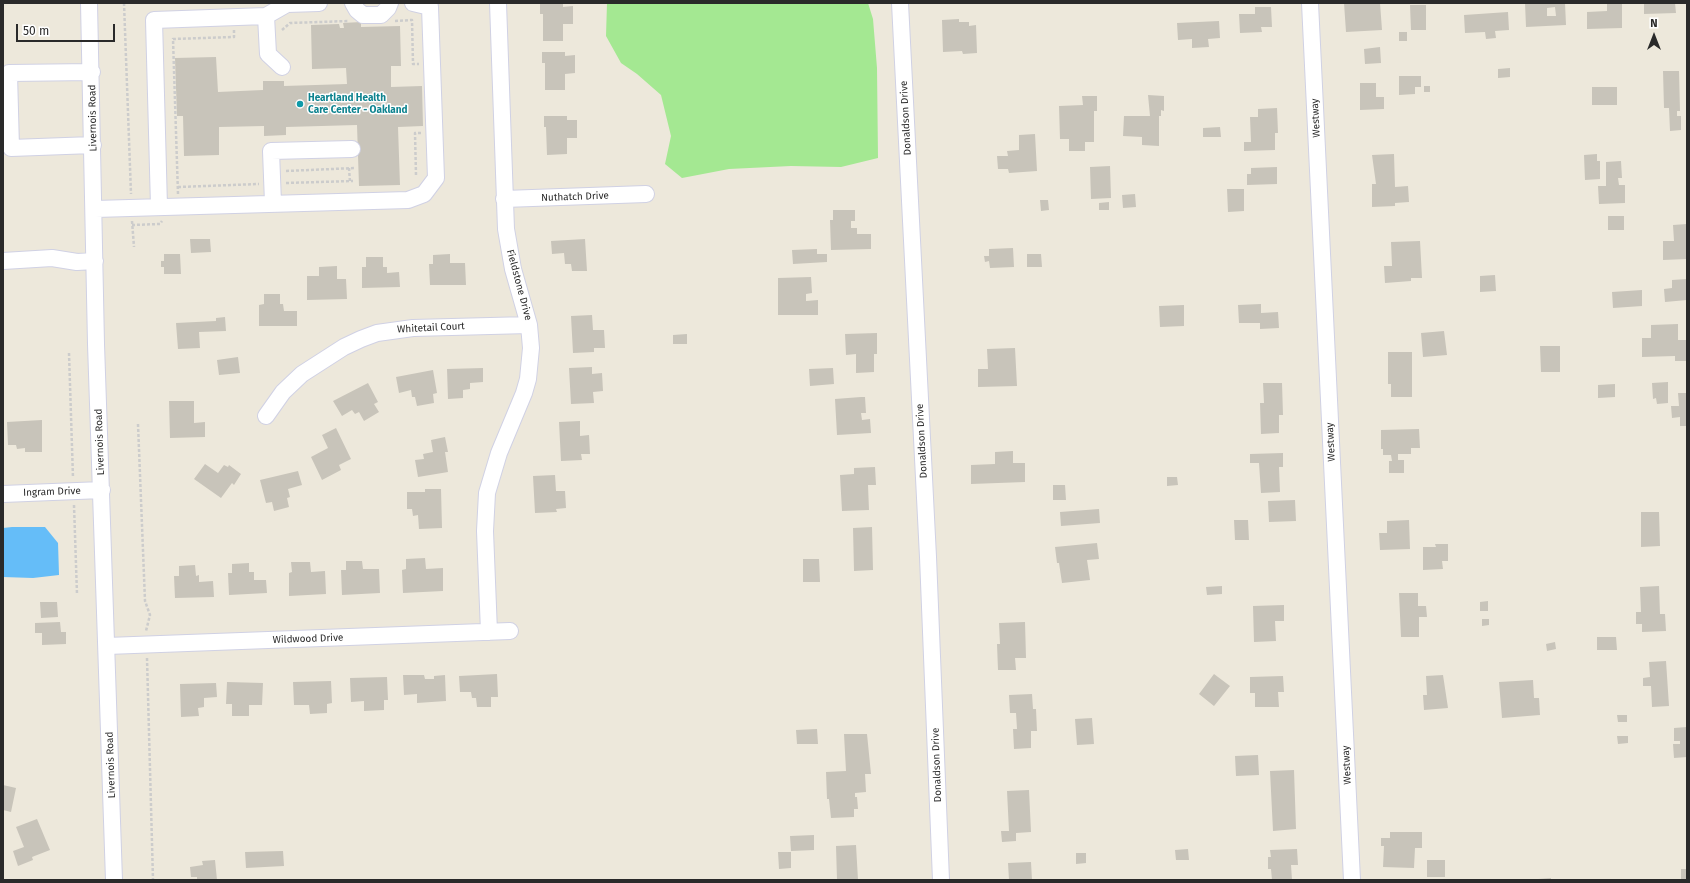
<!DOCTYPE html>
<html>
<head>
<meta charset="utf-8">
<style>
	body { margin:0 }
	#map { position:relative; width:1690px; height:883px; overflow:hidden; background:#ede8db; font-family:"Fira Sans",sans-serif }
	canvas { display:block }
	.frame { position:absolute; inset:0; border:4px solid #2a2a2a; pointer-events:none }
	.north { position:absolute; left:1634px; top:16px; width:40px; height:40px; -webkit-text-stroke:3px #fff; paint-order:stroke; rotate:0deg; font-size:11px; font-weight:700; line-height:16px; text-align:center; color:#2a2a2a }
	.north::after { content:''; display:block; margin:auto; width:14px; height:18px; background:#2a2a2a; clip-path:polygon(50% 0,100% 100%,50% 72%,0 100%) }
	.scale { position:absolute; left:16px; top:24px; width:99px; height:18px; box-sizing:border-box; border:2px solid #2a2a2a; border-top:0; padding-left:5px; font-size:12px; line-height:14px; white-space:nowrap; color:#2a2a2a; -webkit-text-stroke:3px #fff; paint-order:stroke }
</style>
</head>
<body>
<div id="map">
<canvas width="1690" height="883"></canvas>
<div class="frame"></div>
<div class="north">N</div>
<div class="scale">50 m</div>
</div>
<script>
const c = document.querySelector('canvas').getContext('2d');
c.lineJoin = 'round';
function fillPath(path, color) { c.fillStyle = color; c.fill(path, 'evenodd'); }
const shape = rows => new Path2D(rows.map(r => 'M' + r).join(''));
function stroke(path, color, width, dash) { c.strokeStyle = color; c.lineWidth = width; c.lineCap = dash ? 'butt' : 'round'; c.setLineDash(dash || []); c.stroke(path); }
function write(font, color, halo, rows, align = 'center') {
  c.font = font + ' "Fira Sans",sans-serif'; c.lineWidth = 3; c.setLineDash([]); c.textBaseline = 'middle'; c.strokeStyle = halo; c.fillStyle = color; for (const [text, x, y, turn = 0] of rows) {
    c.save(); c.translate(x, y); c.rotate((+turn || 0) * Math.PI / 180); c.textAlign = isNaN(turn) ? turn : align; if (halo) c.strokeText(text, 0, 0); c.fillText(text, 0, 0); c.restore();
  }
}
fillPath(shape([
	[607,3,868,3,873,19,877,68,878,158,841,167,791,166,729,169,682,178,665,164,671,136,661,95,637,74,621,63,606,36]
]), '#a4e892');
fillPath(shape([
	[12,527,45,527,58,543,59,575,33,578,3,577,3,528]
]), '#65bdf8');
fillPath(shape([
	[540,3,563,3,563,7,573,6,573,24,563,24,563,41,543,41,543,14,540,14],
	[1344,3,1380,3,1382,30,1346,32],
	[1525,3,1565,3,1566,25,1526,27],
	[1555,7,1556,16,1547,16,1547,8],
	[1644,3,1675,3,1676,13,1644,14],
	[1607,4,1622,4,1622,28,1587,29,1587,12,1607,11],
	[1410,5,1426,5,1426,30,1411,30],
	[1255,7,1271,7,1272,27,1261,27,1262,32,1240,33,1239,14,1255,14],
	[1508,12,1509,30,1495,31,1496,38,1486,39,1485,32,1465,33,1464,15],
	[959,19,959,22,969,22,969,26,976,25,977,53,963,54,962,51,943,52,942,20],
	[1219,21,1220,38,1208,39,1209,47,1192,48,1192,39,1178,40,1177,23],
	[361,22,361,27,400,26,401,66,391,66,391,87,422,86,423,126,398,127,400,185,359,186,357,125,286,127,286,135,264,136,264,126,219,127,219,155,184,156,183,116,177,116,175,58,216,57,218,92,263,90,263,81,284,81,284,86,347,84,346,68,312,69,311,25,339,24,340,28,344,28,343,23],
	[1399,32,1407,32,1407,41,1399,41],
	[1380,47,1381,63,1365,64,1364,49],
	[542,52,565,52,565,56,575,55,575,73,565,74,565,90,545,90,545,63,542,63],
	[1510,68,1510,77,1498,78,1498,69],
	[1663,71,1679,71,1680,111,1677,111,1677,116,1681,116,1681,130,1670,131,1669,108,1664,108],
	[1399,76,1421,76,1421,87,1415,87,1415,94,1399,95],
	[1360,83,1376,83,1376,97,1384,97,1384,109,1360,110],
	[1424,86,1430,86,1430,92,1424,92],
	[1592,87,1617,87,1617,105,1592,105],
	[1148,95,1164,96,1164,111,1161,110,1161,116,1159,116,1159,146,1142,145,1142,137,1123,136,1124,116,1150,116],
	[1082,96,1097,96,1097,111,1094,111,1094,142,1085,142,1085,151,1069,151,1069,139,1060,139,1059,106,1083,105],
	[1277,108,1278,133,1275,133,1275,150,1244,151,1244,142,1251,142,1250,117,1258,117,1258,109],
	[544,116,567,116,567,120,577,120,577,138,567,138,567,154,547,155,546,127,544,127],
	[1220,127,1221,137,1203,137,1203,128],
	[1035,134,1037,171,1009,173,1008,169,998,169,997,156,1008,156,1007,151,1019,150,1019,135],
	[1394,154,1395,187,1408,186,1409,202,1395,203,1395,206,1372,207,1372,184,1376,184,1372,155],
	[1597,154,1597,161,1600,161,1600,179,1585,180,1584,155],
	[1621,161,1622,178,1618,178,1619,185,1625,185,1625,203,1599,204,1598,186,1606,186,1606,162],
	[1110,166,1111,198,1091,199,1090,167],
	[1277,167,1277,184,1247,185,1247,174,1251,174,1251,168],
	[1227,189,1244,189,1244,211,1228,212],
	[1135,194,1136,207,1123,208,1122,195],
	[1040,200,1048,200,1049,210,1041,211],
	[1109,202,1109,210,1099,210,1099,203],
	[833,210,855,210,855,221,851,221,851,228,857,228,857,234,871,234,871,249,831,250,830,220,833,220],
	[1608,216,1624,216,1624,230,1608,230],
	[1687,224,1687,259,1663,260,1663,241,1674,241,1673,225],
	[190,239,210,239,211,252,191,253],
	[585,239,587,271,572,271,571,264,565,264,564,253,552,254,551,241],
	[1420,241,1422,278,1411,278,1411,281,1385,283,1384,266,1392,266,1391,242],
	[1013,248,1014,267,990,268,989,261,985,262,984,256,989,256,989,249],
	[817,249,817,254,827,254,827,262,793,264,792,250],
	[164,254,180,254,181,274,164,274,164,267,161,267,161,261,164,261],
	[450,254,450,263,465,263,466,285,430,285,429,264,433,264,433,255],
	[1027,254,1041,254,1042,267,1027,267],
	[366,257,383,257,383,267,387,267,387,273,399,272,400,287,362,288,362,267,366,267],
	[337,266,337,279,346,279,347,299,307,300,307,276,319,276,319,267],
	[1495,275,1496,291,1480,292,1480,276],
	[811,277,812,293,806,294,806,301,818,300,818,315,778,315,778,278],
	[1687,279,1687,300,1665,302,1664,289,1672,288,1672,280],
	[1642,290,1642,306,1613,308,1612,292],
	[264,294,280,294,280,304,283,304,284,311,297,311,297,326,259,326,259,305,264,304],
	[1261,304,1261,313,1278,312,1279,328,1260,329,1260,323,1239,323,1238,305],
	[1184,305,1184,326,1160,327,1159,306],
	[592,315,593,330,604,330,605,348,594,348,594,352,573,353,571,316],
	[225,317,226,331,199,332,200,348,178,349,176,323,216,321,216,318],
	[1678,324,1678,340,1687,340,1687,361,1675,361,1675,356,1642,357,1642,338,1651,338,1651,325],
	[1444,331,1447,355,1423,357,1421,333],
	[877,333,877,354,874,354,874,372,856,373,856,354,846,355,845,334],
	[687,334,687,344,673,344,673,335],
	[1540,346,1560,346,1560,372,1541,372],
	[1015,348,1017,386,978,387,978,369,988,369,987,349],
	[1388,352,1412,352,1412,397,1391,397,1391,384,1388,384],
	[238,357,240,373,219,375,217,360],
	[592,367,592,374,602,373,603,391,593,392,594,403,571,404,569,368],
	[483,368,483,382,470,383,470,389,463,390,463,398,448,399,447,369],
	[833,368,834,384,810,386,809,369],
	[433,370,437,393,433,394,434,403,417,406,415,397,412,397,411,390,399,393,396,377],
	[1668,382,1668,403,1657,404,1656,398,1653,399,1652,383],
	[368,383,378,402,374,404,379,412,364,421,359,412,355,414,352,410,342,416,333,401],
	[1263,383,1282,383,1283,415,1279,415,1279,433,1261,434,1260,403,1264,403],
	[1615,384,1615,397,1598,398,1598,385],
	[1678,393,1687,393,1687,426,1680,426,1680,417,1672,418,1671,406,1679,406],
	[861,397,865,397,866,413,861,413,862,420,870,419,871,433,837,435,835,399],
	[169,401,194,401,194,423,205,422,205,437,170,438],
	[42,420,42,452,25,452,25,448,17,449,16,445,8,445,7,422],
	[580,421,580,436,589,435,590,454,581,454,582,460,561,461,559,422],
	[336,428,351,459,339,465,341,470,322,480,311,457,328,448,322,435],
	[1419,429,1420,448,1411,448,1411,454,1398,454,1398,460,1404,460,1404,473,1389,473,1389,461,1392,461,1391,455,1383,455,1383,449,1381,449,1381,430],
	[445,437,448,452,445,452,448,472,418,477,415,460,424,459,423,454,433,452,431,440],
	[1013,451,1013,463,1025,463,1025,482,971,484,971,465,995,464,995,452],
	[1283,453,1283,467,1279,467,1280,492,1261,493,1259,463,1250,463,1250,454],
	[205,464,218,473,224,465,228,467,229,465,241,474,234,485,232,483,221,498,194,479],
	[875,467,876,485,868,485,869,510,842,511,840,475,854,474,854,468],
	[298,471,302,485,288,489,290,497,287,498,289,507,274,511,272,502,266,503,260,480],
	[555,475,556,491,565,491,566,508,556,509,557,512,535,513,533,476],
	[1167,477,1177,477,1178,485,1167,486],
	[1053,485,1065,485,1066,500,1053,500],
	[425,489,441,489,442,528,419,529,418,515,413,516,412,509,407,509,407,492,425,492],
	[1295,500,1296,521,1269,522,1268,501],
	[1099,509,1100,523,1061,526,1060,512],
	[1641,512,1659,512,1660,546,1641,547],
	[1234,520,1248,520,1249,540,1235,540],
	[1409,520,1410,549,1380,550,1379,533,1387,533,1387,521],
	[872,527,873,570,854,571,853,528],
	[1097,543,1099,559,1087,560,1090,580,1062,583,1059,563,1057,563,1055,547],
	[1435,544,1448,544,1448,561,1442,561,1443,569,1423,570,1423,547,1436,547],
	[425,558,426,569,443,568,443,591,403,593,402,570,406,569,406,559],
	[803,559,819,559,820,582,803,582],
	[346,561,362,561,363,569,379,569,380,593,342,595,341,570,346,570],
	[291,562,310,562,311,572,325,571,326,594,289,596,289,573,292,572],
	[249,563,249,572,254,572,254,580,266,580,267,593,229,595,228,573,232,573,232,564],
	[195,565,196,576,199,575,199,582,213,581,214,597,175,598,174,576,179,576,179,566],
	[1222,586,1222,594,1207,595,1206,587],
	[1659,586,1660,614,1665,614,1666,631,1642,632,1642,624,1636,624,1636,612,1641,612,1640,587],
	[1399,593,1418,593,1418,606,1426,606,1427,617,1419,617,1419,637,1401,637],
	[1488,601,1488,611,1480,611,1480,602],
	[40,602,57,602,58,617,41,618],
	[1284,605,1284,621,1275,621,1276,641,1254,642,1253,606],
	[1482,619,1489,619,1489,625,1482,626],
	[60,622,61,632,66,632,66,644,42,645,42,633,35,633,35,623],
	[1025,622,1026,658,1015,658,1016,670,998,670,997,644,1000,644,999,623],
	[1597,637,1616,637,1617,650,1597,650],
	[1555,642,1556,649,1547,651,1546,644],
	[1666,661,1669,706,1652,707,1651,686,1643,686,1643,678,1650,677,1649,662],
	[497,674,498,697,491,697,491,707,477,707,476,698,472,698,471,692,460,692,459,676],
	[1214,674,1230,686,1214,706,1199,694],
	[403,675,424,675,425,679,434,679,434,676,445,675,446,701,417,703,417,694,404,695],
	[1443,675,1448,708,1424,710,1423,695,1427,695,1426,676],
	[1283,676,1284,692,1278,692,1279,707,1255,707,1255,693,1250,693,1250,677],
	[387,677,388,700,384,700,384,710,364,711,364,701,351,702,350,678],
	[1533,680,1534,698,1539,698,1540,715,1502,718,1499,682],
	[331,681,332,703,327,704,327,713,310,714,309,705,294,705,293,682],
	[227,682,263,683,262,705,249,705,249,716,232,716,232,704,226,704],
	[216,683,217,697,204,698,204,707,198,708,199,716,181,717,180,684],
	[1032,694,1033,709,1036,709,1037,731,1031,731,1031,748,1014,749,1013,729,1017,729,1016,713,1010,713,1009,695],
	[1617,715,1627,715,1627,722,1618,722],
	[1092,718,1094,744,1077,745,1075,719],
	[1687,727,1687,757,1674,758,1673,744,1680,744,1680,741,1674,741,1674,728],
	[817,729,818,744,797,744,796,730],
	[844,734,867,734,871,774,865,774,866,792,855,793,855,797,857,797,858,809,854,809,854,817,831,818,829,799,827,799,826,772,846,771],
	[1617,736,1628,736,1628,743,1618,744],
	[1258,755,1259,775,1236,776,1235,756],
	[1294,770,1296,829,1273,831,1270,771],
	[3,785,16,788,11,812,3,810],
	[1029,790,1031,832,1016,833,1016,841,1002,842,1001,831,1009,831,1007,791],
	[37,819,50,850,32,857,33,860,18,866,13,851,24,847,16,827],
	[1390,832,1422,832,1422,848,1415,848,1414,868,1383,867,1384,846,1381,846,1381,838,1390,838],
	[814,835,814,850,791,851,790,836],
	[856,845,858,880,837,880,836,846],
	[1188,849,1189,860,1176,860,1175,850],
	[1297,849,1298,865,1291,865,1292,880,1272,880,1271,869,1268,869,1268,857,1271,857,1270,850],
	[283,851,284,866,246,868,245,852],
	[778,852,791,852,791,868,779,869],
	[1076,853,1086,853,1086,863,1076,864],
	[215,860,217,880,197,880,197,877,191,877,190,867,203,865,202,861],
	[1427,860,1445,860,1445,877,1427,877],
	[1031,862,1032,880,1009,880,1008,863],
	[1681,869,1687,869,1687,879,1681,880],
	[1551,878,1551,880,1538,880,1538,879]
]), '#c8c4ba');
const minor = shape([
	[89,3,96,344,114,880],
	[353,3,357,10,363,15,381,15,388,8,390,3],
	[900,3,928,557,941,880],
	[1310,3,1352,880],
	[266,16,268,54,282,67],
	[92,72,9,73,11,148,93,145],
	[504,199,646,194],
	[273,203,271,151,352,149],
	[159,207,154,20,266,16,287,4,319,3],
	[95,209,408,200,424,194,436,178,430,7,413,3],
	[3,261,52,258,77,262,95,261],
	[266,416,283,392,302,374,344,347,361,339,377,333,413,328,529,325],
	[3,494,102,490],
	[489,632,485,531,487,493,499,453,524,393,528,379,531,348,529,325,513,269,506,229,498,3],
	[107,646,510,631]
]);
stroke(minor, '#d0d1e4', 18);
stroke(shape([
	[124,3,131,194],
	[395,21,412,20,413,64,419,64],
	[282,30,290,23,348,21],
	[349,168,350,182],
	[286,171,355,168],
	[416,175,415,133,421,133],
	[286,183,353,181],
	[178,187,259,184],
	[178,194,173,39,234,37,234,30],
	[132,221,134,247],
	[132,225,160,224,162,221],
	[69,353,73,478],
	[138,424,145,601,150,615,146,631],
	[74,505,77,594],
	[147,658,153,880]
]), '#ccc', 2.5, [3, 2]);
stroke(minor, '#fff', 16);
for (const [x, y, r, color] of [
	[300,104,4,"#0f9aa8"]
]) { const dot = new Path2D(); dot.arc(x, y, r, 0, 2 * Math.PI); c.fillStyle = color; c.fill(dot); stroke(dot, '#fff', 1.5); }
write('bold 10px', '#0d838f', '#fff', [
	["Heartland Health",308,98],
	["Care Center - Oakland",308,110]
], 'left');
write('10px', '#2a2a2a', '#fff', [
	["Livernois Road",93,118,-91],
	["Donaldson Drive",906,118,-93],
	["Westway",1316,118,-93],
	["Nuthatch Drive",575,197,-2],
	["Fieldstone Drive",519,285,75],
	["Whitetail Court",431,328,-3],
	["Donaldson Drive",922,441,-93],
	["Livernois Road",100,442,-92],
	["Westway",1331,442,-93],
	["Ingram Drive",52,492,-2],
	["Wildwood Drive",308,639,-2],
	["Livernois Road",111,765,-92],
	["Donaldson Drive",937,765,-92],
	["Westway",1347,765,-93]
]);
</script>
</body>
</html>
